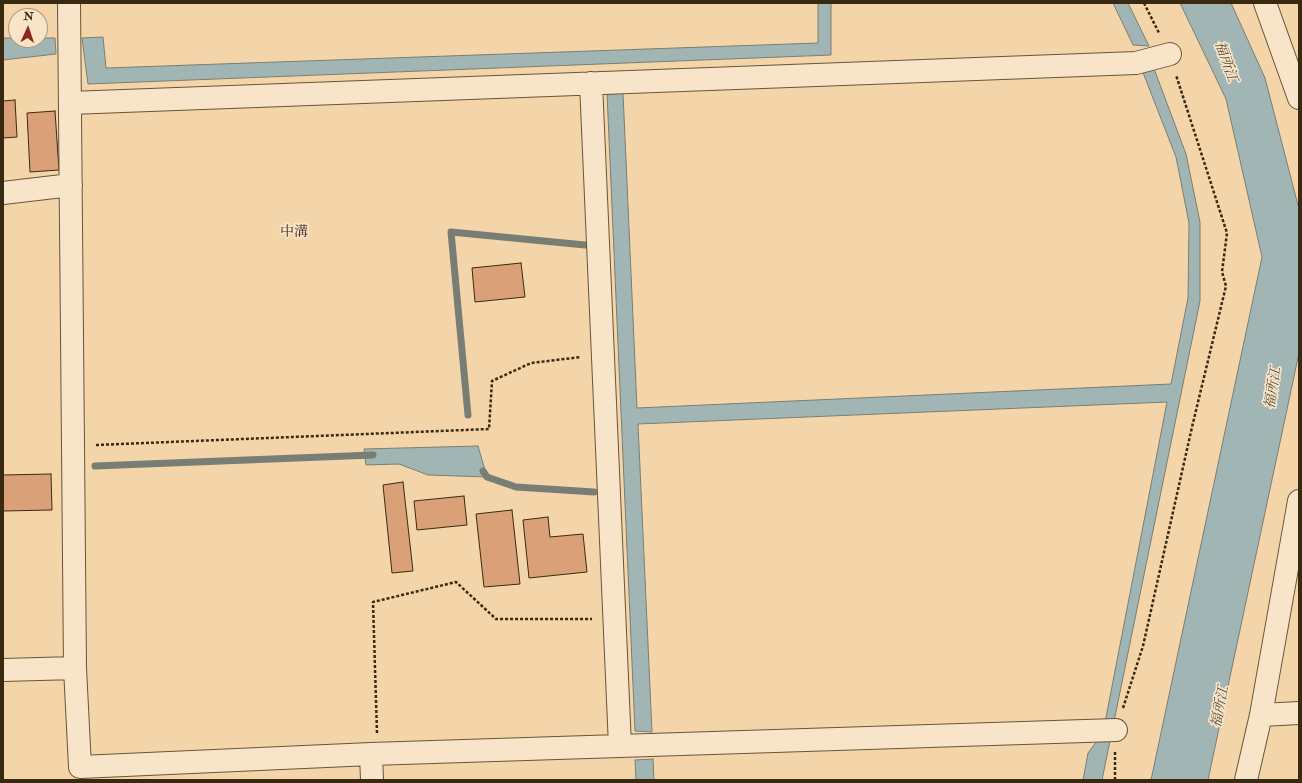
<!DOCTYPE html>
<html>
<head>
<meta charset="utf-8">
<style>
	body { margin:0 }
	#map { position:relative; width:1302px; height:783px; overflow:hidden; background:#f4d5aa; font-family:"IM FELL Double Pica",serif }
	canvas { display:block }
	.frame { position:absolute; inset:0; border:4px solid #3a2911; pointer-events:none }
	.north { position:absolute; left:8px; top:8px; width:40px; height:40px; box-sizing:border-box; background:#f8e4c8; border:1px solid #ac997f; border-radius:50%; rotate:3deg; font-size:11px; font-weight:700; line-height:16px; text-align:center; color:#3a2911 }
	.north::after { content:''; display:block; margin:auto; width:14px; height:18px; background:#8f2418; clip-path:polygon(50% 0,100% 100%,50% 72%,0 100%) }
</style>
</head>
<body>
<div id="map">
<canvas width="1302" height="783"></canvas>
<div class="frame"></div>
<div class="north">N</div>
</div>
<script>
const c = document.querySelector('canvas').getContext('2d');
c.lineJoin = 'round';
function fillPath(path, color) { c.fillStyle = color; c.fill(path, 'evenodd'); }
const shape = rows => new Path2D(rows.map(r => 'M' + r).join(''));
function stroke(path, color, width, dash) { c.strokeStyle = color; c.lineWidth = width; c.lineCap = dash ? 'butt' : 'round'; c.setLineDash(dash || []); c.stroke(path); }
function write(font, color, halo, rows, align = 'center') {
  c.font = font + ' "IM FELL Double Pica","Noto Serif JP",serif'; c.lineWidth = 3.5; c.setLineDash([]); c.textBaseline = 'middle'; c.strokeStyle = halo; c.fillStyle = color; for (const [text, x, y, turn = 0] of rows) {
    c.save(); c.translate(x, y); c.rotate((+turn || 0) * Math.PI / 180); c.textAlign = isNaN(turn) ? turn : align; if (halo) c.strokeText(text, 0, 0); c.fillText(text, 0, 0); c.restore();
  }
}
const water = shape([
	[818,3,831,3,831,55,88,84,82,38,103,37,106,68,818,43,818,3],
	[1113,3,1128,3,1149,46,1133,45,1113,3],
	[1180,3,1231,3,1265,78,1299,209,1299,353,1208,780,1151,780,1262,257,1226,99,1180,3],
	[3,38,16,38,16,40,40,40,40,38,55,38,56,54,3,60,3,38],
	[1153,66,1186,154,1200,222,1200,301,1102,780,1083,780,1088,753,1103,733,1167,402,638,424,652,732,635,731,607,93,623,93,637,408,1171,384,1188,298,1189,223,1176,157,1142,70,1153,66],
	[478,446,487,477,428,475,399,464,366,465,364,449,478,446],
	[653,759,654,780,636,780,635,760,653,759]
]);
fillPath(water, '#a1b6b4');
stroke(water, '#787e73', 1);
stroke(shape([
	[468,415,451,232,585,245],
	[95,466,373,455],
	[483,471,487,477,516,487,594,492]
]), '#787e73', 7);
const building = shape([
	[15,100,17,137,3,138,3,101,15,100],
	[55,111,59,170,30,172,27,113,55,111],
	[521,263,525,297,475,302,472,268,521,263],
	[51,474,52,510,3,511,3,475,51,474],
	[403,482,413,571,392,573,383,485,403,482],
	[464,496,467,525,417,530,414,501,464,496],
	[512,510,520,584,484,587,476,514,512,510],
	[548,517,550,537,583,534,587,572,529,578,523,520,548,517]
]);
fillPath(building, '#daa178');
stroke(building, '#3a2911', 1);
const minor = shape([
	[69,3,75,668,80,767,371,754,1116,730],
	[1265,3,1299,98],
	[591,83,620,746],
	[70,103,1136,63,1170,54],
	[3,193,71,185],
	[3,670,75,668],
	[1261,715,1299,713],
	[371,754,372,780],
	[1246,780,1261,715,1299,501]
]);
stroke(minor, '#685437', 24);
stroke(shape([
	[1144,3,1159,33],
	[96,445,489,429,492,381,531,363,581,357],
	[1123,708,1143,646,1192,427,1226,286,1222,272,1227,233,1176,75],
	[377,733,373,602,456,582,496,619,592,619],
	[1115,780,1115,752]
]), '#3a2911', 2.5, [3, 2]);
stroke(minor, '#f8e4c8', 22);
write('italic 14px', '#544c3a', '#f8e4c8', [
	["福所江",1225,62,71],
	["福所江",1274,388,-81],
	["福所江",1221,707,-79]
]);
write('14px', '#3a2911', '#f8e4c8', [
	["中溝",294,233]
]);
</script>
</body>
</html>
